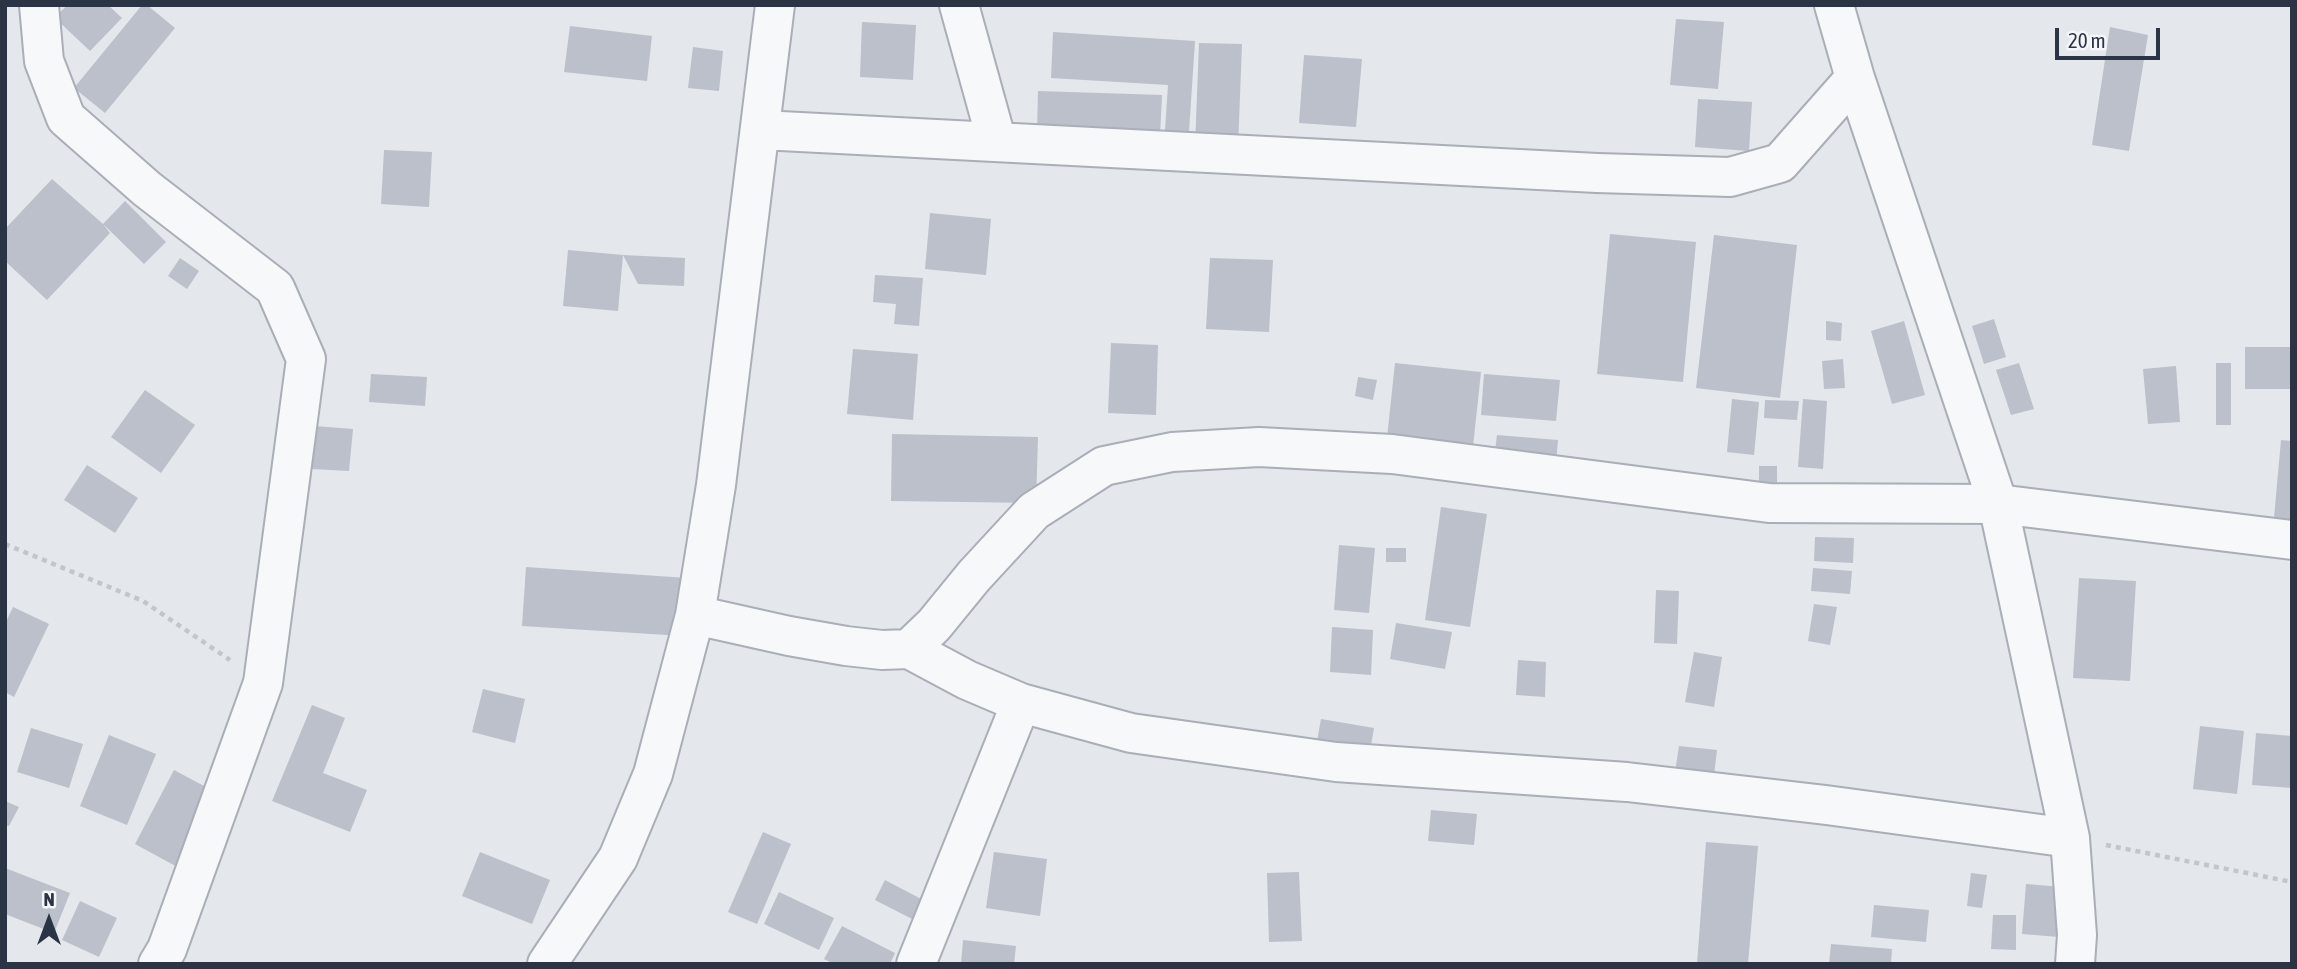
<!DOCTYPE html>
<html>
<head>
<meta charset="utf-8">
<style>
	body { margin:0 }
	#map { position:relative; width:2297px; height:969px; overflow:hidden; background:#e4e7ec; font-family:"Asap Condensed",sans-serif }
	canvas { display:block }
	.frame { position:absolute; inset:0; border:7px solid #2b3445; pointer-events:none }
	.north { position:absolute; left:14px; top:885px; width:70px; height:70px; -webkit-text-stroke:5px #f4f6f9; paint-order:stroke; rotate:0deg; font-size:19px; font-weight:700; line-height:28px; text-align:center; color:#2b3445 }
	.north::after { content:''; display:block; margin:auto; width:24px; height:32px; background:#2b3445; clip-path:polygon(50% 0,100% 100%,50% 72%,0 100%) }
	.scale { position:absolute; left:2055px; top:28px; width:105px; height:32px; box-sizing:border-box; border:4px solid #2b3445; border-top:0; padding-left:9px; font-size:21px; line-height:24px; white-space:nowrap; color:#2b3445; -webkit-text-stroke:5px #f4f6f9; paint-order:stroke }
</style>
</head>
<body>
<div id="map">
<canvas width="2297" height="969"></canvas>
<div class="frame"></div>
<div class="north">N</div>
<div class="scale">20 m</div>
</div>
<script>
const c = document.querySelector('canvas').getContext('2d');
c.lineJoin = 'round';
function fillPath(path, color) { c.fillStyle = color; c.fill(path, 'evenodd'); }
const shape = rows => new Path2D(rows.map(r => 'M' + r).join(''));
function stroke(path, color, width, dash) { c.strokeStyle = color; c.lineWidth = width; c.lineCap = dash ? 'butt' : 'round'; c.setLineDash(dash || []); c.stroke(path); }
fillPath(shape([
	[67,5,108,5,122,18,90,51,55,18],
	[142,5,147,5,175,28,105,113,74,88],
	[1676,19,1724,22,1718,89,1670,85],
	[862,22,916,25,913,80,860,77],
	[570,26,652,36,647,81,564,72],
	[2110,27,2148,35,2129,151,2092,145],
	[1053,32,1195,41,1188,147,1164,145,1168,85,1051,78],
	[1199,43,1242,44,1238,148,1195,147],
	[693,47,723,51,719,91,688,88],
	[1304,55,1362,59,1356,127,1299,123],
	[1038,91,1162,95,1160,136,1037,132],
	[1698,99,1752,102,1749,151,1695,147],
	[384,150,432,152,429,207,381,204],
	[52,179,103,224,110,233,47,300,5,261,5,229],
	[125,201,166,242,144,264,103,224],
	[930,213,991,219,986,275,925,269],
	[1610,234,1696,242,1683,382,1597,374],
	[1714,235,1797,245,1780,398,1696,388],
	[568,250,623,255,618,311,563,306],
	[623,255,685,258,684,286,638,284],
	[180,258,199,271,187,289,168,276],
	[1210,258,1273,260,1269,332,1206,329],
	[875,275,923,278,919,326,894,324,896,304,873,302],
	[1994,319,2006,357,1984,364,1972,326],
	[1826,321,1842,323,1841,341,1826,340],
	[1904,321,1925,395,1892,404,1871,331],
	[1111,343,1158,345,1156,415,1108,413],
	[2245,347,2292,347,2292,389,2245,389],
	[853,349,918,354,913,420,847,414],
	[1843,359,1845,388,1824,389,1822,361],
	[1395,363,1481,372,1472,456,1386,447],
	[2019,363,2034,409,2011,415,1996,370],
	[2216,363,2231,363,2231,425,2216,425],
	[2176,366,2180,422,2148,424,2143,369],
	[371,374,427,377,425,406,369,402],
	[1484,374,1560,380,1556,421,1481,415],
	[1358,377,1377,380,1373,400,1355,396],
	[145,390,195,425,161,473,111,437],
	[1732,399,1759,402,1754,455,1727,452],
	[1803,399,1827,401,1823,469,1798,467],
	[1765,400,1799,401,1797,420,1764,418],
	[315,426,353,429,349,471,312,469],
	[892,434,1038,437,1036,503,891,501],
	[1497,435,1558,440,1556,464,1494,459],
	[2281,440,2292,441,2292,531,2273,529],
	[87,465,138,498,115,533,64,500],
	[1759,466,1777,466,1777,485,1759,485],
	[1441,507,1487,514,1470,627,1425,620],
	[1815,537,1854,538,1853,563,1814,561],
	[1339,545,1375,548,1369,613,1334,610],
	[1386,548,1406,548,1406,562,1386,562],
	[526,567,687,578,683,636,522,626],
	[1813,568,1852,571,1850,594,1811,591],
	[2079,578,2136,581,2130,681,2073,678],
	[1656,590,1679,591,1677,644,1654,643],
	[1814,604,1837,607,1830,645,1808,641],
	[13,607,49,624,14,697,5,692,5,624],
	[1396,623,1452,632,1445,669,1390,659],
	[1332,627,1373,630,1371,675,1330,672],
	[1694,652,1722,657,1714,707,1685,702],
	[1518,660,1546,662,1545,697,1516,695],
	[483,689,525,699,515,743,472,732],
	[312,705,345,718,323,773,367,790,350,832,272,801],
	[1321,719,1374,728,1368,762,1315,752],
	[2200,726,2244,731,2237,794,2193,789],
	[31,728,83,744,69,788,17,772],
	[2256,733,2292,736,2292,788,2252,785],
	[109,735,156,754,127,825,80,806],
	[1679,746,1717,750,1713,784,1674,779],
	[174,770,221,795,181,869,135,844],
	[5,801,19,807,9,826,5,825],
	[1431,810,1477,814,1474,845,1428,841],
	[763,832,791,844,757,924,728,912],
	[1706,842,1758,846,1748,964,1697,964],
	[480,852,550,880,532,924,462,896],
	[994,852,1047,859,1040,916,986,908],
	[5,868,70,893,54,933,5,914],
	[1299,872,1302,941,1269,942,1267,873],
	[1971,873,1987,875,1982,908,1967,906],
	[885,880,925,901,914,920,875,900],
	[2026,884,2063,887,2059,937,2022,934],
	[779,892,834,918,819,950,764,924],
	[80,901,117,918,99,957,62,940],
	[1874,905,1929,910,1926,942,1871,937],
	[1993,915,2016,915,2016,950,1991,949],
	[842,926,895,953,890,964,834,964,824,959],
	[963,940,1016,946,1014,964,961,964],
	[1831,944,1892,949,1891,964,1829,964]
]), '#bbc0ca');
const minor = shape([
	[39,5,44,61,66,118,147,189,275,288,306,359,263,683,167,949,158,964],
	[959,5,997,142],
	[1834,5,1855,78,1998,504,2070,838,2077,935,2075,964],
	[761,130,1597,173,1730,177,1780,163,1855,78],
	[695,615,789,636,846,646,882,650,909,649,934,625,974,576,1034,511,1104,466,1172,452,1259,447,1392,454,1769,503,1998,504,2292,540],
	[909,649,967,680,1021,703,1131,733,1336,762,1627,782,1826,805,2070,838],
	[547,964,618,858,653,774,695,615,716,485,775,5],
	[916,964,1021,703]
]);
stroke(minor, '#a9aeb7', 42);
stroke(shape([
	[5,544,143,601,230,660],
	[2106,845,2292,882]
]), '#c2c5cb', 4.5, [5, 5]);
stroke(minor, '#f7f8fa', 38);
</script>
</body>
</html>
